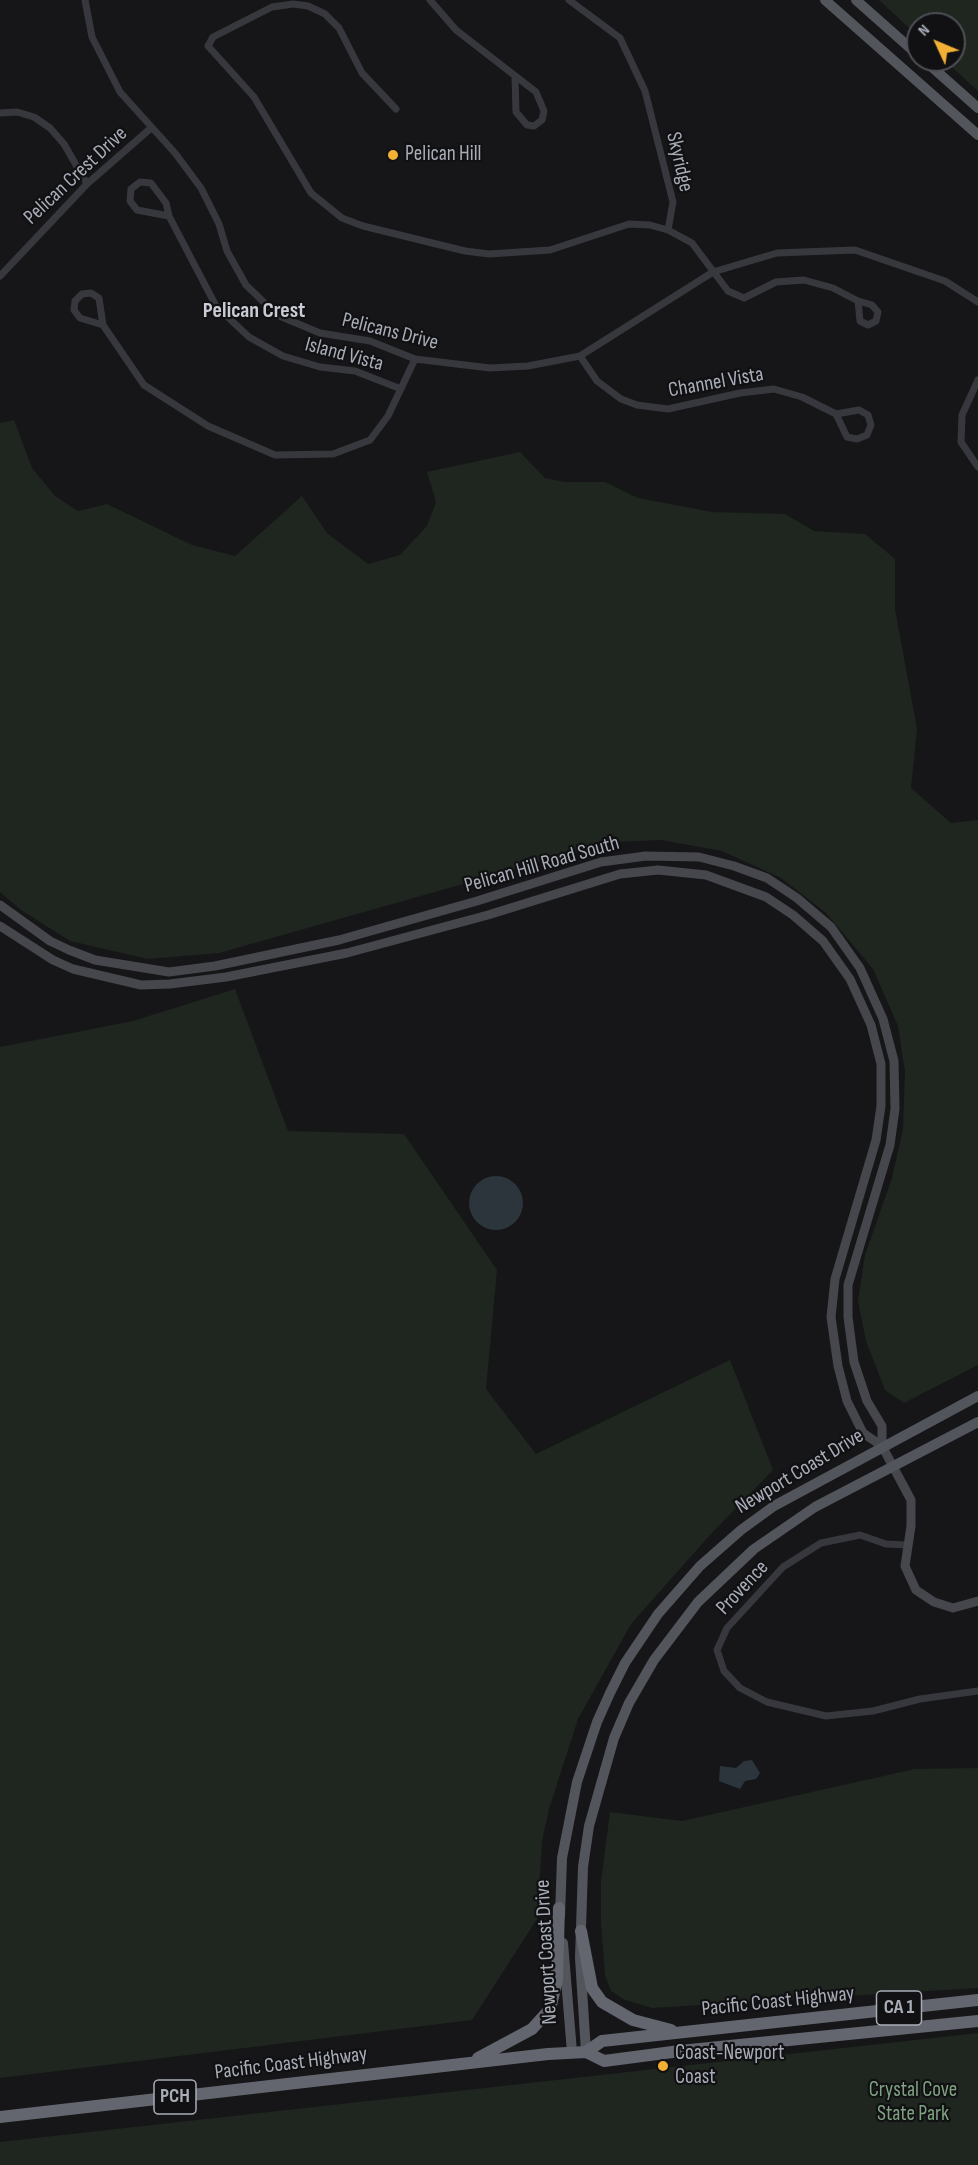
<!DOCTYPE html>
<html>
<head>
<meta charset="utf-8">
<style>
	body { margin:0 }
	#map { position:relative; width:978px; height:2165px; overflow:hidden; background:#161618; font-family:"Sofia Sans Condensed",sans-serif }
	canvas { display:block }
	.north { position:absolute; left:906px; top:12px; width:60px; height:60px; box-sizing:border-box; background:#111113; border:2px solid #4d4f55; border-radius:50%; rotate:314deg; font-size:16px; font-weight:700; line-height:24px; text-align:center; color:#a8adb8 }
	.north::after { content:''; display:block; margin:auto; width:21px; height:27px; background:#f2b134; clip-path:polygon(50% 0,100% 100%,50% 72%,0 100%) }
</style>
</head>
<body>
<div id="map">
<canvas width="978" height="2165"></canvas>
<div class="north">N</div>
</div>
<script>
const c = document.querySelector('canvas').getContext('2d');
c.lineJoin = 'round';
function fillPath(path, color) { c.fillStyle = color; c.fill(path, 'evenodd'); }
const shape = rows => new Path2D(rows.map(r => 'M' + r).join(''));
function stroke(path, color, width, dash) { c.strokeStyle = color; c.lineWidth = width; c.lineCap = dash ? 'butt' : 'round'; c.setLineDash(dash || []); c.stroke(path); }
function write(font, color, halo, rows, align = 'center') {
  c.font = font + ' "Sofia Sans Condensed",sans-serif'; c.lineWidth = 4.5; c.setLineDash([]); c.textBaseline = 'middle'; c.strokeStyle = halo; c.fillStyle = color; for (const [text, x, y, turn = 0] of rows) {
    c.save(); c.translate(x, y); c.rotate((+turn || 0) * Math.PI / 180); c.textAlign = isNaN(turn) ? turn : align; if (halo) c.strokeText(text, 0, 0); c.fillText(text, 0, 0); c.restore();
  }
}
fillPath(shape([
	[879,0,978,0,978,91,944,60,954,60,954,24,918,24,918,36],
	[14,420,32,468,55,496,78,511,107,504,192,545,235,556,302,496,327,533,368,564,400,555,427,526,436,502,427,472,520,452,545,478,564,482,605,482,638,498,712,512,785,514,814,531,865,534,895,559,895,609,917,729,911,788,951,823,978,820,978,1365,904,1403,885,1390,866,1341,858,1301,865,1255,892,1178,903,1129,905,1072,898,1026,873,969,826,913,781,878,722,851,661,840,612,842,219,953,148,959,70,941,21,910,0,892,0,423],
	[235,989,288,1131,404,1134,497,1270,486,1389,536,1454,730,1360,773,1470,710,1535,631,1624,578,1719,549,1809,542,1841,537,1919,472,2020,0,2078,0,1047,133,1021],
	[978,1768,978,1988,652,2008,625,2000,611,1991,605,1975,601,1923,601,1882,610,1812,682,1821,915,1769],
	[978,2033,978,2165,0,2165,0,2142]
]), '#1e261f');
fillPath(shape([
	'469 1203a27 27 0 1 1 54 0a27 27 0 1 1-54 0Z',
	[752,1760,760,1773,756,1779,745,1781,740,1789,719,1781,720,1766,736,1768,744,1761]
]), '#2c353c');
stroke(shape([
	[85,0,92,37,120,92,175,153,201,188,219,224,227,251,246,285,277,315,320,333,370,341,415,359,490,368,528,366,580,356,713,272,777,253,855,250,945,281,978,302],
	[430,0,456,30,536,92,544,111,542,120,534,126,527,125,516,112,515,77],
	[569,0,620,38,645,91,673,202,668,230],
	[396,109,362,73,339,28,325,14,308,6,293,4,272,7,213,37,208,46,254,97,311,193,342,218,363,226,465,251,489,254,550,250,629,224,650,225,668,230,692,243,728,291,744,298,776,282,804,280,833,288,858,301,872,305,878,312,876,321,868,325,860,321,858,301],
	[0,113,17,112,34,117,50,128,64,144,87,184],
	[169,216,137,210,130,201,131,189,140,182,151,183,166,203,169,216,216,306,249,337,283,356,320,367,355,371,401,389],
	[0,276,87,184,151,128],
	[103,325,80,318,74,310,75,301,82,294,91,293,99,298,103,325,144,385,208,426,275,455,333,454,370,440,388,416,415,359],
	[580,356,597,381,621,399,637,405,668,409,740,393,774,389,802,397,836,414,859,410,868,415,871,425,867,435,857,439,847,437,836,414],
	[978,380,962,415,961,442,978,467],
	[907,1545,886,1544,860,1535,821,1543,783,1567,727,1628,717,1650,724,1671,740,1688,767,1702,826,1716,873,1711,920,1699,978,1691]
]), '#37383d', 7);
stroke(shape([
	[0,905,50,941,69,950,95,960,169,972,215,966,339,940,477,901,601,862,646,856,699,857,734,866,767,878,797,898,831,927,860,968,883,1019,894,1061,895,1109,890,1145,848,1285,848,1317,854,1362,867,1401,882,1426,882,1446,911,1500,911,1526,905,1566,916,1590,934,1602,953,1608,978,1601],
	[0,926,53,960,73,969,141,985,170,984,226,977,347,953,488,915,620,874,658,870,706,875,766,897,793,915,823,941,850,979,871,1025,881,1064,881,1106,876,1140,835,1279,831,1317,838,1366,847,1401,863,1433,882,1446]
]), '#45474d', 9);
stroke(shape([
	[825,0,978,135],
	[856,0,918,55],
	[924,60,978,108],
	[560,1916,562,1858,577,1782,597,1722,610,1693,625,1663,658,1614,700,1566,741,1530,774,1506,978,1396],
	[563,1943,572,2052],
	[586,2052,580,1958,583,1867,589,1826,614,1738,629,1703,654,1660,698,1602,754,1549,815,1507,978,1422]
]), '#53555c', 10);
stroke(shape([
	[581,1931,592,1988,602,2002,633,2020,671,2030],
	[586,2052,602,2041,978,2000],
	[478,2058,532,2029,550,2009,557,1980,559,1908],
	[0,2117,548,2054,586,2052,604,2061,680,2051,978,2021]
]), '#63666e', 12);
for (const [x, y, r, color] of [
	[393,155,6,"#f2b134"],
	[663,2066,6,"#f2b134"]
]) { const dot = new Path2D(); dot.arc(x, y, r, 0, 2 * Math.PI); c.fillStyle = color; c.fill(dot); stroke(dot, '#111113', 2); }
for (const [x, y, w] of [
	[899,2008,45],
	[175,2097,42]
]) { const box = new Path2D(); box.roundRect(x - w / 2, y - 17, w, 34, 4.5); c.fillStyle = '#111113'; c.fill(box); stroke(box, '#a8adb8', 1.5); }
write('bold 20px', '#a8adb8', null, [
	["CA 1",899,2008],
	["PCH",175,2097]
]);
write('21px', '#a8adb8', '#111113', [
	["Pelican Hill",405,155],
	["Coast-Newport",675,2054],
	["Coast",675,2078]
], 'left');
write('21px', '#a8adb8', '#111113', [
	["Skyridge",679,162,77],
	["Pelican Crest Drive",76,176,-43],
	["Pelicans Drive",390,332,14],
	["Island Vista",344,355,15],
	["Channel Vista",716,383,-10],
	["Pelican Hill Road South",542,865,-16],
	["Newport Coast Drive",800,1472,-31],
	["Provence",743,1588,-47],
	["Newport Coast Drive",547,1952,-93],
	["Pacific Coast Highway",778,2002,-6],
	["Pacific Coast Highway",291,2064,-7]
]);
write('21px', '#7fa381', '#111113', [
	["Crystal Cove",913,2091],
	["State Park",913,2115]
]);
write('bold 22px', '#c9ccd4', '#111113', [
	["Pelican Crest",254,311]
]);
</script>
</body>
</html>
